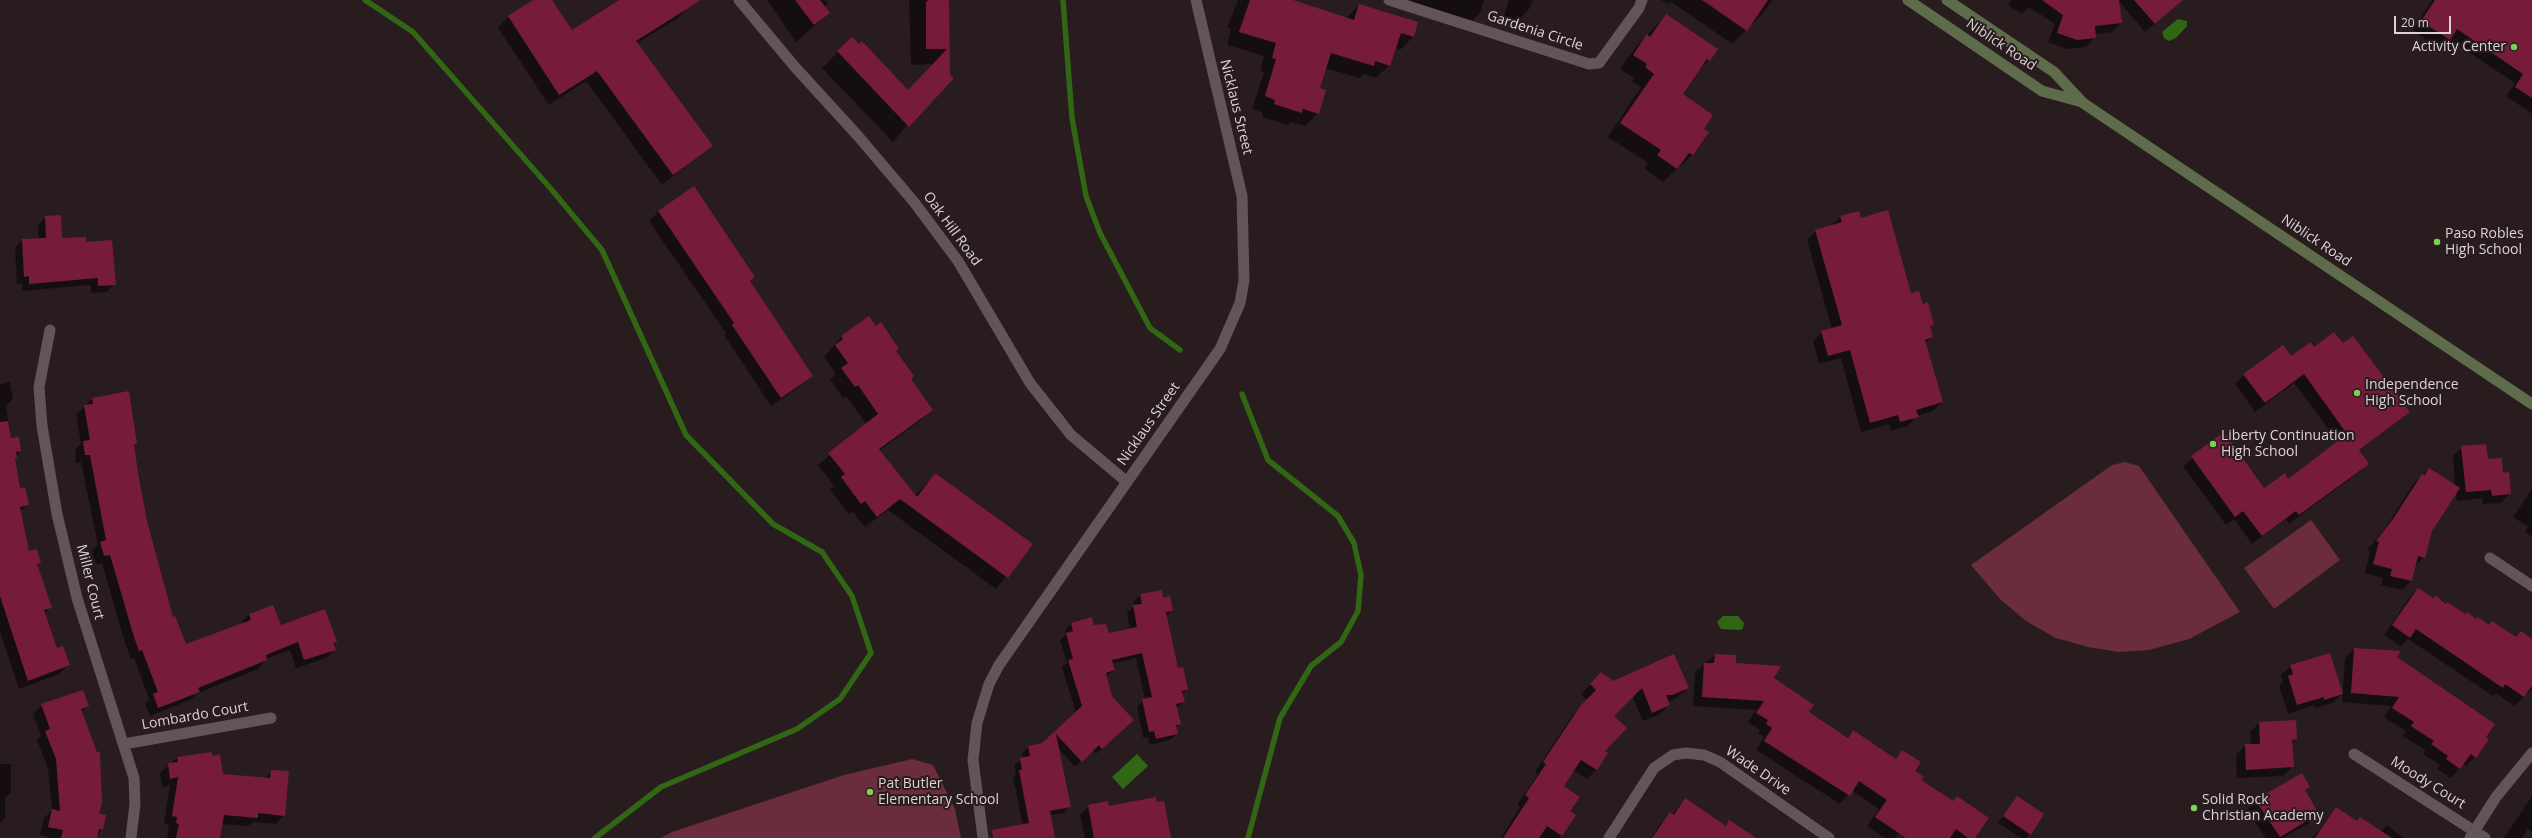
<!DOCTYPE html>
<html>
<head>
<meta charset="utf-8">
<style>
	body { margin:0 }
	#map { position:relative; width:2532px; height:838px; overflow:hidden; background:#281c1e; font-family:"Open Sans",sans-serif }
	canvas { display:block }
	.scale { position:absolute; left:2394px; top:16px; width:57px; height:18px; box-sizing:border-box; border:2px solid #dcd3d4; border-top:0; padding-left:5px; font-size:12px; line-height:14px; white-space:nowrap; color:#dcd3d4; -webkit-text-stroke:3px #281c1e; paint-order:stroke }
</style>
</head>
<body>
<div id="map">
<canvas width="2532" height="838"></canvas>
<div class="scale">20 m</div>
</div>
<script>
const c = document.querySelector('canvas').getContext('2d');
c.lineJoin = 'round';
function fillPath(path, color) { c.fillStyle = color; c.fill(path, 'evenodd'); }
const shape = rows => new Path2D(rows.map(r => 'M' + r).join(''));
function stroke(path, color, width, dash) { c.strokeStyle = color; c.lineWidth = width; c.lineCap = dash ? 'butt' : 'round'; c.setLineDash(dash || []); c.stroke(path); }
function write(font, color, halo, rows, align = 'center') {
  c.font = font + ' "Open Sans",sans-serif'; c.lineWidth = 4; c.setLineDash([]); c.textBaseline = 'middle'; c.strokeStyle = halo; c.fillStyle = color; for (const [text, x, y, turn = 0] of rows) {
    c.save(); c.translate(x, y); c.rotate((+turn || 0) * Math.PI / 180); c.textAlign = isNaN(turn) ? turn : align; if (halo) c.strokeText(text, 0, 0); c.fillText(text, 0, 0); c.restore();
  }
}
fillPath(shape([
	[2125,462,2139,466,2240,612,2189,639,2149,650,2119,652,2088,647,2056,638,2026,621,2000,599,1971,565,2112,465],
	[2311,520,2340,560,2274,609,2244,568],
	[912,759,933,765,955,809,961,838,661,838,672,832,844,775]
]), '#6b2d3e');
fillPath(shape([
	[2178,19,2187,21,2187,26,2176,38,2169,41,2164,38,2162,32],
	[1723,616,1738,616,1744,623,1743,628,1741,630,1721,629,1717,622],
	[1137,754,1148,766,1123,789,1112,777]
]), '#316614');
fillPath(shape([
	[535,0,551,0,571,32,621,0,683,0,688,7,678,18,637,43,711,146,662,185,586,81,549,105,498,28,508,17],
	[767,0,825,0,828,3,824,7,829,13,796,42],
	[909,0,948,0,949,76,893,142,822,68,852,38,908,91,933,64,911,65],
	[1238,0,1289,0,1346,18,1359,5,1417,23,1413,37,1400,50,1395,48,1389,65,1376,78,1364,74,1360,78,1325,68,1319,89,1318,113,1305,126,1291,122,1288,125,1262,117,1263,113,1252,109,1264,72,1260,71,1264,56,1227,45,1231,29,1227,28],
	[1411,0,1484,0,1480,13,1468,25,1410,6],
	[1509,0,1533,0,1530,8,1518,20,1504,15],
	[1661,0,1772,0,1765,11,1732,44,1670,1,1668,4],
	[2011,0,2183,0,2145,32,2118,0,2121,23,2112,32,2095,34,2095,37,2086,47,2067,49,2048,42,2055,24,2029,7,2022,14,2008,5],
	[2432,0,2532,0,2532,114,2506,96,2515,83,2449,39,2440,49,2413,30],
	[1666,15,1709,60,1696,73,1682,94,1703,129,1707,132,1692,155,1663,182,1644,168,1648,163,1608,137,1641,87,1632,81,1634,78,1620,69,1634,49],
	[693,188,754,277,749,282,812,376,802,385,771,406,724,335,726,333,649,221,658,212],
	[45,217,61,239,85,243,114,284,107,292,91,293,91,285,22,291,22,283,17,284,15,248,22,240,39,239,38,225],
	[1840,217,1860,219,1911,295,1922,305,1933,324,1929,328,1932,337,1925,343,1942,402,1933,411,1917,416,1908,426,1891,431,1889,424,1861,432,1841,358,1819,364,1813,341,1822,332,1832,329,1807,240,1816,231,1831,226],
	[869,317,895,351,910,379,931,410,920,421,880,450,915,496,935,474,1031,545,996,589,888,510,865,527,853,512,849,514,830,489,834,486,818,465,866,424,846,396,843,398,830,380,836,374,824,357,841,337],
	[2342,345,2408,412,2359,451,2367,464,2358,473,2289,524,2286,519,2252,544,2234,519,2226,525,2183,466,2224,434,2264,490,2288,480,2338,442,2294,383,2255,412,2235,384,2244,375,2314,348],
	[10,382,13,399,6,406,11,439,20,451,14,460,19,489,28,504,20,512,28,552,39,563,37,565,50,608,44,614,56,649,68,665,59,674,19,689,0,632,0,384],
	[92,399,136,443,134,446,137,473,146,521,173,618,185,646,242,625,241,623,249,614,336,642,333,645,335,649,326,658,296,668,290,650,266,659,258,669,198,693,190,700,150,716,145,704,149,699,134,658,131,659,126,646,102,563,96,564,92,551,98,545,81,462,76,463,75,450,81,444,76,415],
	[2462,447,2502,474,2510,493,2501,503,2483,504,2482,498,2457,501,2456,492,2431,530,2424,557,2415,566,2411,581,2402,590,2381,585,2383,578,2365,573,2370,552,2367,550,2384,530,2413,484,2422,475,2429,470,2455,486,2453,456],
	[2532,489,2532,537,2525,532,2528,527,2513,517],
	[2418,589,2515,638,2521,632,2532,640,2532,689,2514,706,2496,693,2493,696,2408,639,2400,646,2384,635,2409,598],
	[1140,595,1163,599,1172,611,1166,617,1177,669,1187,690,1182,695,1184,702,1176,708,1180,723,1175,728,1177,734,1170,740,1150,745,1148,737,1143,738,1137,706,1145,700,1136,658,1112,664,1114,670,1106,677,1111,696,1127,726,1096,754,1093,751,1075,767,1058,748,1070,806,1064,813,1049,815,1053,838,1013,838,1023,826,1013,777,1016,774,1014,765,1023,758,1022,753,1029,747,1043,744,1076,713,1062,667,1067,663,1060,640,1066,634,1065,630,1071,624,1091,618,1093,626,1108,634,1130,630,1127,612,1135,606,1134,601],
	[2354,649,2396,657,2485,737,2475,757,2466,766,2463,764,2451,778,2437,769,2440,765,2423,754,2425,750,2403,736,2406,731,2384,717,2391,706,2342,702,2345,658],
	[1715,655,1773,678,1808,712,1846,738,1853,731,1895,759,1902,752,1920,780,1974,838,1907,838,1899,833,1894,838,1885,838,1867,826,1879,809,1852,791,1840,804,1756,750,1764,737,1758,733,1760,730,1748,722,1756,710,1693,706,1695,672],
	[2291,666,2342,694,2333,703,2315,708,2314,705,2288,714,2279,686,2283,682,2281,675],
	[1601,674,1613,682,1688,688,1678,697,1668,702,1669,705,1660,714,1643,721,1632,696,1613,716,1603,752,1606,754,1596,770,1587,779,1573,770,1562,786,1569,811,1575,815,1559,838,1501,838,1520,807,1517,805,1538,774,1535,772,1572,716,1587,700,1581,694],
	[42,705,87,706,81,712,102,829,96,838,53,838,40,835,44,818,52,810,48,768,37,740,41,736,33,714],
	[2259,723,2296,739,2291,744,2293,766,2283,776,2237,778,2236,755,2245,745,2251,745,2250,732],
	[211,757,222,775,264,779,272,771,284,815,276,824,253,822,248,826,221,824,219,838,167,838,169,825,164,824,170,785,162,787,160,773,177,758],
	[0,764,11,764,11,792,5,798,5,818,0,823],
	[2309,787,2304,791,2318,814,2309,823,2283,838,2266,838,2247,810,2256,801],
	[2532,796,2532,832,2528,829,2522,838,2504,838],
	[2017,798,2030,834,2026,838,2021,838,1998,823],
	[1685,799,1725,826,1729,822,1747,838,1651,838,1661,823,1670,814,1672,815],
	[1089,806,1108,808,1170,838,1085,838,1080,814],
	[2334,811,2356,822,2360,818,2381,832,2387,825,2403,838,2313,838]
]), '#0007');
stroke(shape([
	[365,0,413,32,551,189,602,250,686,435,773,524,822,552,852,596,871,653,840,699,797,729,661,787,595,838],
	[1063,0,1072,118,1086,196,1100,233,1150,328,1180,350],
	[1242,394,1268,460,1338,516,1354,543,1361,575,1358,611,1341,642,1311,666,1280,718,1248,838]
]), '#316614', 5.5);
fillPath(shape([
	[533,0,552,0,572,30,619,0,701,0,636,41,713,146,673,175,597,71,559,95,508,16],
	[795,0,820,0,830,13,814,25],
	[929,0,949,0,950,75,954,78,909,127,837,51,852,37,859,44,862,41,908,90,947,49,926,49,926,2],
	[1250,0,1293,0,1354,20,1359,4,1418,22,1414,37,1401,33,1390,66,1375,61,1374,66,1331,53,1320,88,1326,90,1319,114,1303,109,1302,113,1274,104,1275,100,1265,96,1276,59,1272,58,1276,43,1239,32],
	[1702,0,1768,0,1747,31],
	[2042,0,2119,0,2122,23,2095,26,2096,38,2077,40,2057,33,2063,15],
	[2134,0,2183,0,2155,24],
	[2435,0,2532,0,2532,98,2515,87,2523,74,2457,29,2450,40,2421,21],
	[1666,14,1718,49,1710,61,1707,59,1683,94,1713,115,1704,129,1709,132,1693,155,1689,153,1677,169,1657,155,1661,150,1620,123,1654,74,1645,67,1647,64,1633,55,1647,34,1650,37],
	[694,186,755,277,750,281,813,376,781,398,732,325,734,323,658,211],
	[1888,210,1911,293,1919,291,1923,304,1928,302,1934,325,1930,326,1933,337,1925,340,1943,402,1916,410,1919,417,1900,422,1898,415,1870,423,1850,350,1828,356,1821,331,1842,325,1815,230,1842,222,1840,216,1859,211,1861,218],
	[61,215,62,238,86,237,86,242,112,240,116,285,98,286,98,278,29,284,29,276,24,277,22,239,46,238,45,216],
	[869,316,876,326,881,322,899,349,896,351,914,376,911,379,933,410,879,449,917,497,935,473,1033,544,1008,578,900,499,877,517,865,501,861,504,841,477,845,474,828,453,878,414,858,385,855,387,841,368,848,363,835,345,843,339,841,336],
	[2334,332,2343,343,2353,336,2410,412,2359,450,2369,464,2299,515,2296,511,2262,536,2243,511,2235,517,2191,456,2224,432,2264,488,2285,473,2288,479,2347,434,2304,374,2265,403,2243,374,2283,345,2291,356,2311,342,2314,347],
	[129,391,137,444,134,444,138,473,147,521,173,617,175,616,186,644,240,624,251,620,249,614,273,605,281,625,325,609,337,642,333,643,336,650,304,660,298,642,266,655,267,660,198,688,200,692,158,708,153,694,158,692,142,650,139,651,134,637,110,555,104,556,100,542,106,540,90,455,85,455,83,441,90,440,84,405,93,404,92,398],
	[8,421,11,438,19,437,21,451,16,452,17,458,15,459,20,488,25,487,29,505,20,507,29,551,37,549,41,563,37,564,52,608,44,610,57,648,63,646,70,665,28,681,0,596,0,422],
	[2486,444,2488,459,2502,458,2503,473,2509,472,2511,494,2492,496,2491,490,2466,492,2461,446],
	[2429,468,2460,488,2432,531,2425,558,2418,556,2412,581,2390,576,2392,569,2373,564,2379,542,2376,541,2393,519,2422,474,2425,475],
	[2418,588,2434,598,2436,596,2446,604,2447,602,2466,614,2467,612,2476,619,2478,617,2489,625,2492,621,2516,637,2521,631,2532,639,2532,686,2524,697,2505,684,2503,688,2416,629,2410,638,2392,625],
	[1162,590,1163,598,1170,596,1173,611,1166,612,1178,668,1183,667,1188,690,1182,691,1185,702,1176,704,1181,724,1176,725,1178,734,1156,739,1154,731,1149,732,1142,699,1152,697,1142,653,1112,660,1115,670,1106,673,1112,696,1134,720,1102,749,1099,745,1082,762,1056,734,1071,807,1050,811,1055,838,993,838,992,830,1029,823,1019,770,1022,770,1020,758,1030,756,1028,746,1042,743,1082,706,1068,660,1073,659,1066,633,1073,631,1071,623,1092,617,1094,625,1106,624,1109,633,1137,627,1133,605,1142,604,1140,594],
	[2354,648,2401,651,2397,657,2495,724,2486,737,2489,739,2476,758,2471,754,2460,769,2446,759,2448,756,2431,744,2434,741,2411,726,2414,722,2392,708,2399,697,2351,693],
	[2330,653,2343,694,2324,700,2324,697,2297,705,2288,676,2293,674,2290,665],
	[1674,654,1689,688,1672,695,1666,695,1670,705,1652,713,1642,688,1614,716,1627,728,1605,751,1608,753,1597,770,1581,760,1564,786,1580,797,1570,811,1576,815,1562,836,1547,826,1539,838,1503,838,1529,798,1525,795,1546,764,1543,762,1581,705,1596,690,1590,684,1601,672,1613,681],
	[1715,654,1736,655,1736,663,1781,666,1774,678,1814,705,1809,712,1848,738,1853,730,1896,759,1902,750,1921,762,1915,771,1924,777,1921,780,1953,801,1957,796,1989,818,1975,838,1968,838,1956,829,1950,838,1906,838,1875,817,1887,800,1859,781,1850,796,1764,741,1772,728,1766,724,1768,720,1756,713,1764,701,1702,697,1704,663,1714,663],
	[83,690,89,706,81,709,97,752,100,752,102,803,99,814,106,815,103,830,99,829,97,838,61,838,63,830,48,827,52,809,60,811,56,759,45,731,50,729,41,704],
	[2296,720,2297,739,2292,740,2294,767,2246,770,2245,744,2260,744,2259,722],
	[212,752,212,756,220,754,223,774,270,778,271,770,289,771,285,816,258,813,258,818,224,815,220,838,176,838,179,824,176,823,177,817,172,816,178,777,170,779,168,763,178,762,177,757],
	[2302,773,2310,787,2305,790,2319,814,2280,837,2255,800],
	[2017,796,2044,814,2031,835,2003,816],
	[1156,797,1157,802,1164,801,1171,838,1094,838,1088,805,1108,801,1109,806],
	[1685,798,1726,826,1729,820,1756,838,1652,838,1670,812,1674,815],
	[2336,807,2357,821,2360,817,2392,838,2315,838]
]), '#761c3a');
stroke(shape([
	[739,0,795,67,858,136,914,202,958,261,1030,383,1071,435,1127,482],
	[1389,0,1589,64,1599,63,1639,8,1642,0],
	[50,330,39,387,42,426,57,514,77,598,134,778,135,804,131,838],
	[2490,558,2532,586],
	[124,744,271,718],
	[2354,754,2485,838],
	[983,838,973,760,977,723,989,684,999,665,1220,349,1240,303,1244,280,1242,196,1196,0],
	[1609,838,1654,768,1673,755,1686,753,1704,755,1720,762,1829,838]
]), '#625457', 11);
stroke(shape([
	[2470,838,2496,797,2532,753]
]), '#625457', 11);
stroke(shape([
	[1908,0,2042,91,2082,102],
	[1947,0,2054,72,2083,103,2532,404]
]), '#5f6c4c', 11);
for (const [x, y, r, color] of [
	[2514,47,4,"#7cd155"],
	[2437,242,4,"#7cd155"],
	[2357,393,4,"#7cd155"],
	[2213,444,4,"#7cd155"],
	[870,792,4,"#7cd155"],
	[2194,808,4,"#7cd155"]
]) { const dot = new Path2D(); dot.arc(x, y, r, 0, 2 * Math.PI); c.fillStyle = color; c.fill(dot); stroke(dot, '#281c1e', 1.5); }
write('14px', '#dcd3d4', '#281c1e', [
	["Gardenia Circle",1535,31,18],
	["Niblick Road",2001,45,34],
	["Nicklaus Street",1236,107,76],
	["Oak Hill Road",952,229,54],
	["Niblick Road",2316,241,34],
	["Nicklaus Street",1149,424,-55],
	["Miller Court",90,582,76],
	["Lombardo Court",195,716,-10],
	["Wade Drive",1758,771,34],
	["Moody Court",2428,783,32]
]);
write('14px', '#dcd3d4', '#281c1e', [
	["Activity Center",2506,47,"right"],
	["Paso Robles",2445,234],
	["High School",2445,250],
	["Independence",2365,385],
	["High School",2365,401],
	["Liberty Continuation",2221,436],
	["High School",2221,452],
	["Pat Butler",878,784],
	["Elementary School",878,800],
	["Solid Rock",2202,800],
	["Christian Academy",2202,816]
], 'left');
</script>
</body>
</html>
